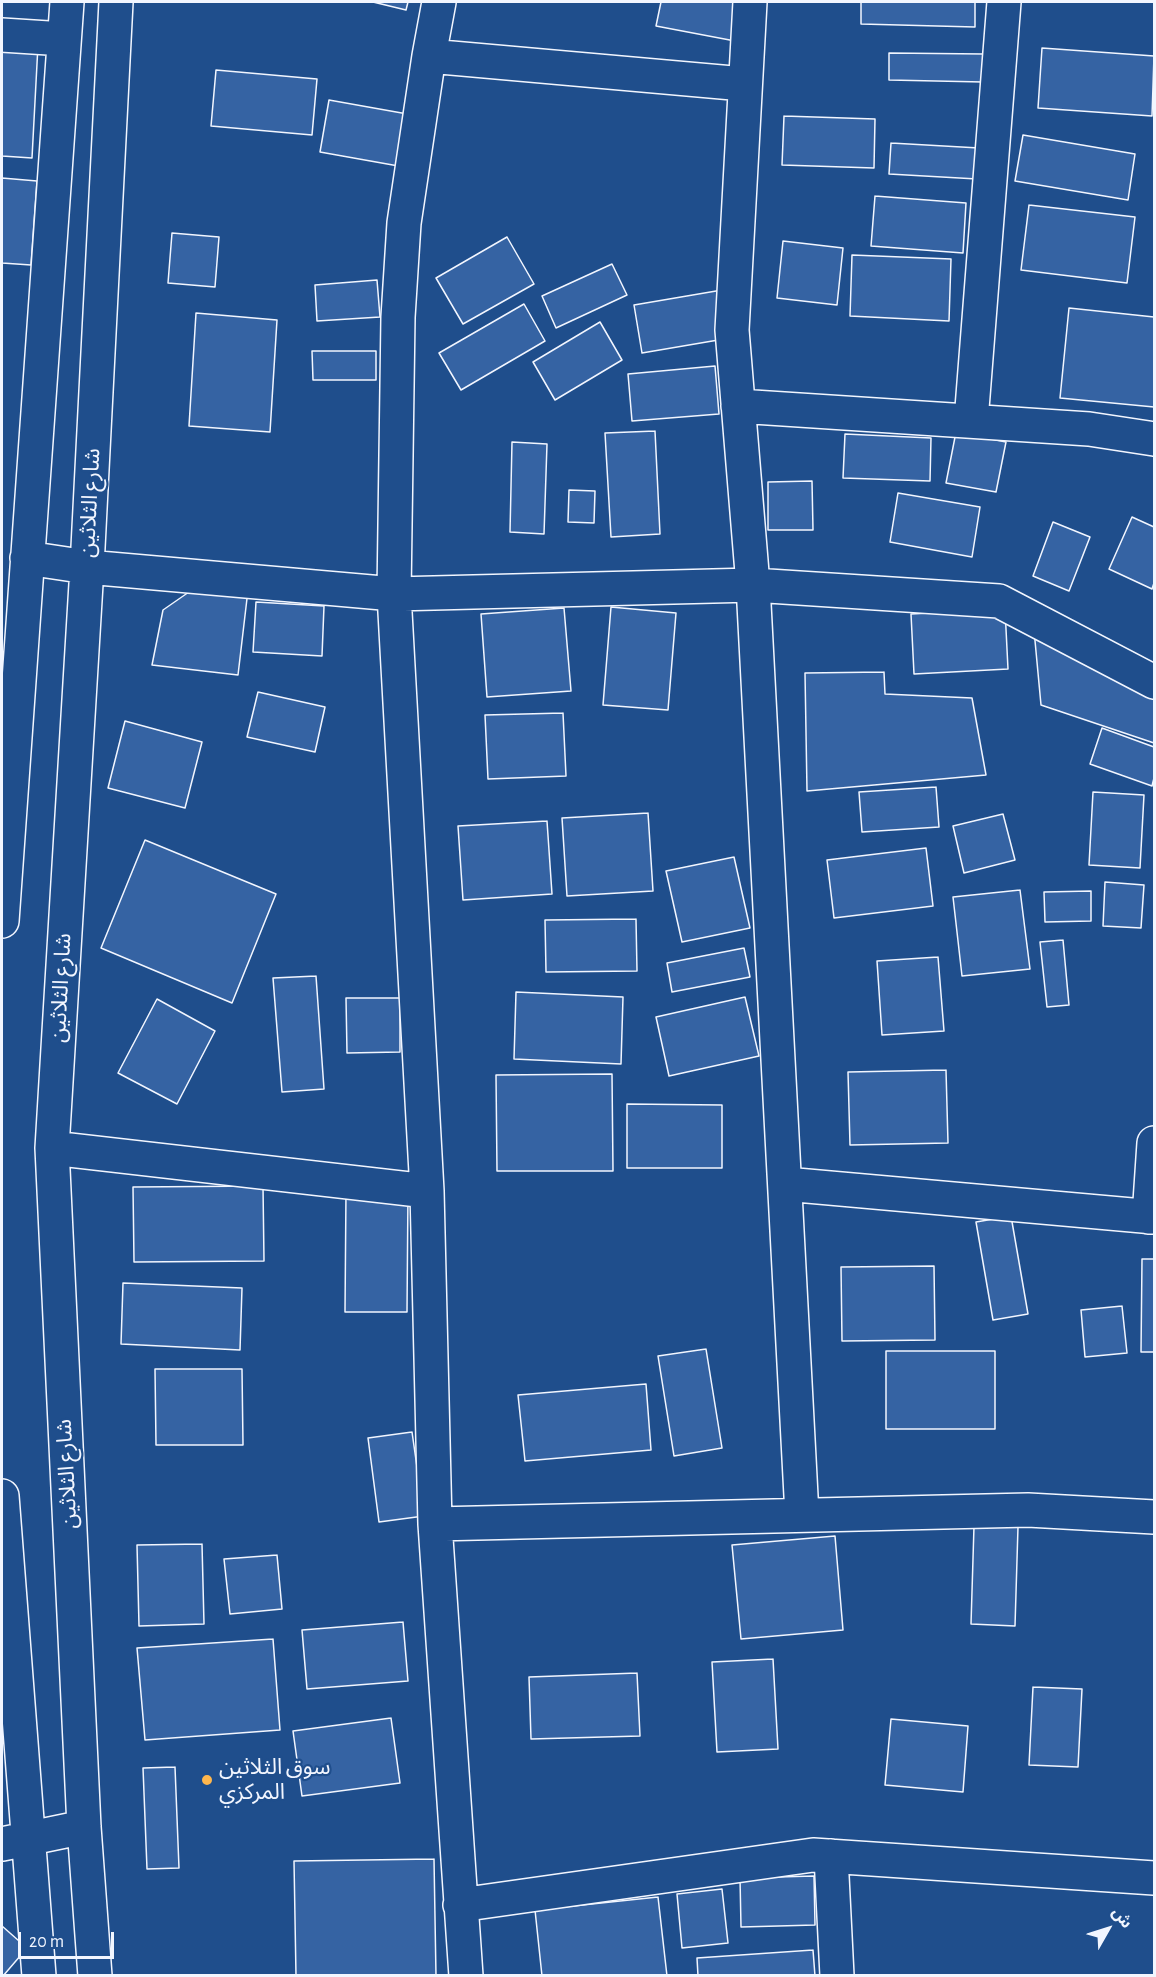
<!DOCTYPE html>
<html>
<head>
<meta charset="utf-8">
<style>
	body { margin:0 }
	#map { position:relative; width:1156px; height:1977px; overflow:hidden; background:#1f4e8c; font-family:"Alegreya Sans","Noto Sans Arabic",sans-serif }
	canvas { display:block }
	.frame { position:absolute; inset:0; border:3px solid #f2f6ff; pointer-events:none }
	.north { position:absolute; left:1078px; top:1899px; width:60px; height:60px; -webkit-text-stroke:4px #1f4e8c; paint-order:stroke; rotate:51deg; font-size:16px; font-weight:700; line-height:24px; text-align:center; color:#f2f6ff }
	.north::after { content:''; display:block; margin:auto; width:21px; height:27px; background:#f2f6ff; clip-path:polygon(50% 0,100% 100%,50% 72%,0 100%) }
	.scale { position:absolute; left:18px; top:1932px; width:96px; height:27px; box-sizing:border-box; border:3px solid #f2f6ff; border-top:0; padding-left:8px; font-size:18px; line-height:21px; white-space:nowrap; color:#f2f6ff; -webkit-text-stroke:4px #1f4e8c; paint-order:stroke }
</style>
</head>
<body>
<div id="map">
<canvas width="1156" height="1977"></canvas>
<div class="frame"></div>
<div class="north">ش</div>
<div class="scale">20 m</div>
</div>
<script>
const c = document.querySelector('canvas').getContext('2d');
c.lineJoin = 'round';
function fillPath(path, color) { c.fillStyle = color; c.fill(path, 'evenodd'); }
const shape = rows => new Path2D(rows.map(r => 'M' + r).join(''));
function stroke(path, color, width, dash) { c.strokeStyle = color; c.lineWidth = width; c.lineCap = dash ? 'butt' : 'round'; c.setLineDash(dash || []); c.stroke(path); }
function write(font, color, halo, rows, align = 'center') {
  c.font = font + ' "Alegreya Sans","Noto Sans Arabic",sans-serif'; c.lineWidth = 4.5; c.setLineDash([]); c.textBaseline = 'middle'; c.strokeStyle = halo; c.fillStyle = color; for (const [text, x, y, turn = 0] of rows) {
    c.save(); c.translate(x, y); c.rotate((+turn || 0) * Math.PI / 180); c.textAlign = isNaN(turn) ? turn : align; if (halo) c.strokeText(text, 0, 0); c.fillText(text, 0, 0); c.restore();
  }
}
const building = shape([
	[373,2,408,2,406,10,373,2],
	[661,2,742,2,735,41,656,26,661,2],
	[861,2,975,2,975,27,861,24,861,2],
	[2,43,38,45,32,158,2,156,2,43],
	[1042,48,1154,56,1152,116,1038,108,1042,48],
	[889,53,984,54,983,82,889,80,889,53],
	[216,70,317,79,312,135,211,126,216,70],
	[329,100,413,115,404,167,320,152,329,100],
	[784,116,875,119,874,168,782,165,784,116],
	[1023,135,1135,154,1128,200,1015,181,1023,135],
	[891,143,979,148,977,179,889,174,891,143],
	[2,178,37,181,31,265,2,263,2,178],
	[875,196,966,203,963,253,871,246,875,196],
	[1029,205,1135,217,1127,283,1021,270,1029,205],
	[172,233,219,237,215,287,168,283,172,233],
	[507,237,534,284,463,324,436,278,507,237],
	[783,241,843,248,837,305,777,298,783,241],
	[852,255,951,259,949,321,850,316,852,255],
	[612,264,627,295,556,328,542,296,612,264],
	[377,280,380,317,317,321,315,285,377,280],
	[722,290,730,338,642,353,634,305,722,290],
	[524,304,545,341,461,390,439,353,524,304],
	[1069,308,1154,317,1154,407,1060,398,1069,308],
	[196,313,277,320,270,432,189,426,196,313],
	[600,322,622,360,555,400,533,362,600,322],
	[312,351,376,351,376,380,313,380,312,351],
	[715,366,719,414,632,421,628,374,715,366],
	[655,431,660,534,611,537,605,433,655,431],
	[956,432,1006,442,996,492,946,483,956,432],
	[845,434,931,438,930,481,843,478,845,434],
	[512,442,547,444,544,534,510,532,512,442],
	[812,481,813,530,768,530,768,482,812,481],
	[569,490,595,491,594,523,568,522,569,490],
	[898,493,980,507,972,557,890,542,898,493],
	[1132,517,1154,527,1154,583,1152,589,1109,569,1132,517],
	[1053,522,1090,537,1069,591,1033,576,1053,522],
	[199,585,248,590,238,675,152,665,163,610,199,585],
	[256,602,324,606,322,656,253,652,256,602],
	[611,607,676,613,668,710,603,705,611,607],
	[564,608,571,691,487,697,481,614,564,608],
	[1005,609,1008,669,914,674,911,614,1005,609],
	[1034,630,1154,688,1154,743,1041,705,1034,630],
	[884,672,885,694,972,698,986,775,807,791,805,673,884,672],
	[258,692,325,707,315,752,247,737,258,692],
	[563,713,566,776,488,779,485,715,563,713],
	[125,721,202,742,185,808,108,788,125,721],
	[1102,728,1154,747,1154,778,1152,786,1090,764,1102,728],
	[936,787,939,827,862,832,859,792,936,787],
	[1093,792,1144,795,1140,868,1089,865,1093,792],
	[648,813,653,891,567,896,562,818,648,813],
	[1003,814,1015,860,964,873,953,826,1003,814],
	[547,821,552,894,463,900,458,826,547,821],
	[145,840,276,894,232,1003,101,948,145,840],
	[926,848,933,906,834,918,827,860,926,848],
	[734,857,750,928,682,942,666,871,734,857],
	[1105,882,1144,885,1141,928,1103,926,1105,882],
	[1020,890,1030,969,962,976,953,897,1020,890],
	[1091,891,1091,921,1045,922,1044,892,1091,891],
	[636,919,637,971,546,972,545,920,636,919],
	[1063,940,1069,1005,1047,1007,1040,942,1063,940],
	[744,948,750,977,672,992,667,963,744,948],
	[938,957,944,1031,882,1035,877,961,938,957],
	[316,976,324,1089,282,1092,273,978,316,976],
	[516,992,623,997,621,1064,514,1059,516,992],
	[745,997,759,1056,669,1076,656,1017,745,997],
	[346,998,400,998,400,1052,347,1053,346,998],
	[157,999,215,1031,177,1104,118,1073,157,999],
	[946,1070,948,1143,850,1145,848,1072,946,1070],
	[612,1074,613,1171,497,1171,496,1075,612,1074],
	[627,1104,722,1105,722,1168,627,1168,627,1104],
	[263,1186,264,1261,134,1262,133,1187,263,1186],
	[346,1191,408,1191,407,1312,345,1312,346,1191],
	[1011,1216,1028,1314,993,1320,976,1222,1011,1216],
	[1142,1259,1154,1259,1154,1352,1141,1352,1142,1259],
	[934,1266,935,1340,842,1341,841,1267,934,1266],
	[123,1283,242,1288,240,1350,121,1344,123,1283],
	[1122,1306,1127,1353,1085,1357,1081,1310,1122,1306],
	[706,1349,722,1448,674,1456,658,1356,706,1349],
	[886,1351,995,1351,995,1429,886,1429,886,1351],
	[155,1369,242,1369,243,1445,156,1445,155,1369],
	[646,1384,651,1450,525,1461,518,1395,646,1384],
	[412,1432,424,1516,379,1522,368,1438,412,1432],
	[974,1526,1018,1527,1015,1626,971,1624,974,1526],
	[835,1536,843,1630,741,1639,732,1545,835,1536],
	[202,1544,204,1624,139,1626,137,1545,202,1544],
	[277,1555,282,1609,230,1614,224,1559,277,1555],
	[403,1622,408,1681,307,1689,302,1630,403,1622],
	[273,1639,280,1730,145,1740,137,1648,273,1639],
	[773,1659,778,1749,717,1752,712,1662,773,1659],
	[637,1673,640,1736,531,1739,529,1677,637,1673],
	[1033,1687,1082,1689,1078,1767,1029,1765,1033,1687],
	[391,1718,400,1783,302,1796,293,1731,391,1718],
	[891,1719,968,1726,963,1792,885,1785,891,1719],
	[175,1767,179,1868,147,1869,143,1768,175,1767],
	[434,1859,436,1976,296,1976,294,1861,434,1859],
	[814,1876,815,1925,741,1927,740,1878,814,1876],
	[722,1889,728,1943,682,1948,677,1894,722,1889],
	[658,1897,667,1976,542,1976,535,1910,658,1897],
	[2,1926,27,1948,3,1976,2,1976,2,1926],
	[813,1950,815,1976,698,1976,697,1958,813,1950]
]);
fillPath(building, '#3563a3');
stroke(building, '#f2f6ff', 1.5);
const minor = shape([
	[439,2,429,56,404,223,398,317,394,594,427,1191,435,1524,466,1976],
	[750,2,732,330,753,585,802,1515],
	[2,35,64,39],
	[429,56,744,84],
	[738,406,1089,429,1154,439],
	[971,421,1004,2],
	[27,558,87,567,394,594,753,585,999,601,1154,682],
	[2,921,67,2],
	[52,1148,427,1191],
	[785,1184,1154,1217],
	[1149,1217,1154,1143],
	[2,1496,39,1976],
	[435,1524,1028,1510,1154,1517],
	[2,1844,84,1827],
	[831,1856,837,1976],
	[460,1905,813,1855,1154,1878],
	[95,1976,84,1827,52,1148,87,567,116,2]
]);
stroke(minor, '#f2f6ff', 36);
stroke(minor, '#1f4e8c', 33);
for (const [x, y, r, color] of [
	[207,1780,6,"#ffb74d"]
]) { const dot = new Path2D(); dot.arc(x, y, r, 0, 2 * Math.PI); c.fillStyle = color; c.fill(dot); stroke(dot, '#1f4e8c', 2); }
write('22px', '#f2f6ff', '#1f4e8c', [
	["شارع الثلاثين",90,503,-87],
	["شارع الثلاثين",61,988,-87],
	["شارع الثلاثين",67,1474,-93]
]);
write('22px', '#f2f6ff', '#1f4e8c', [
	["سوق الثلاثين",219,1767],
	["المركزي",219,1792]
], 'left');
</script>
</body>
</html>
